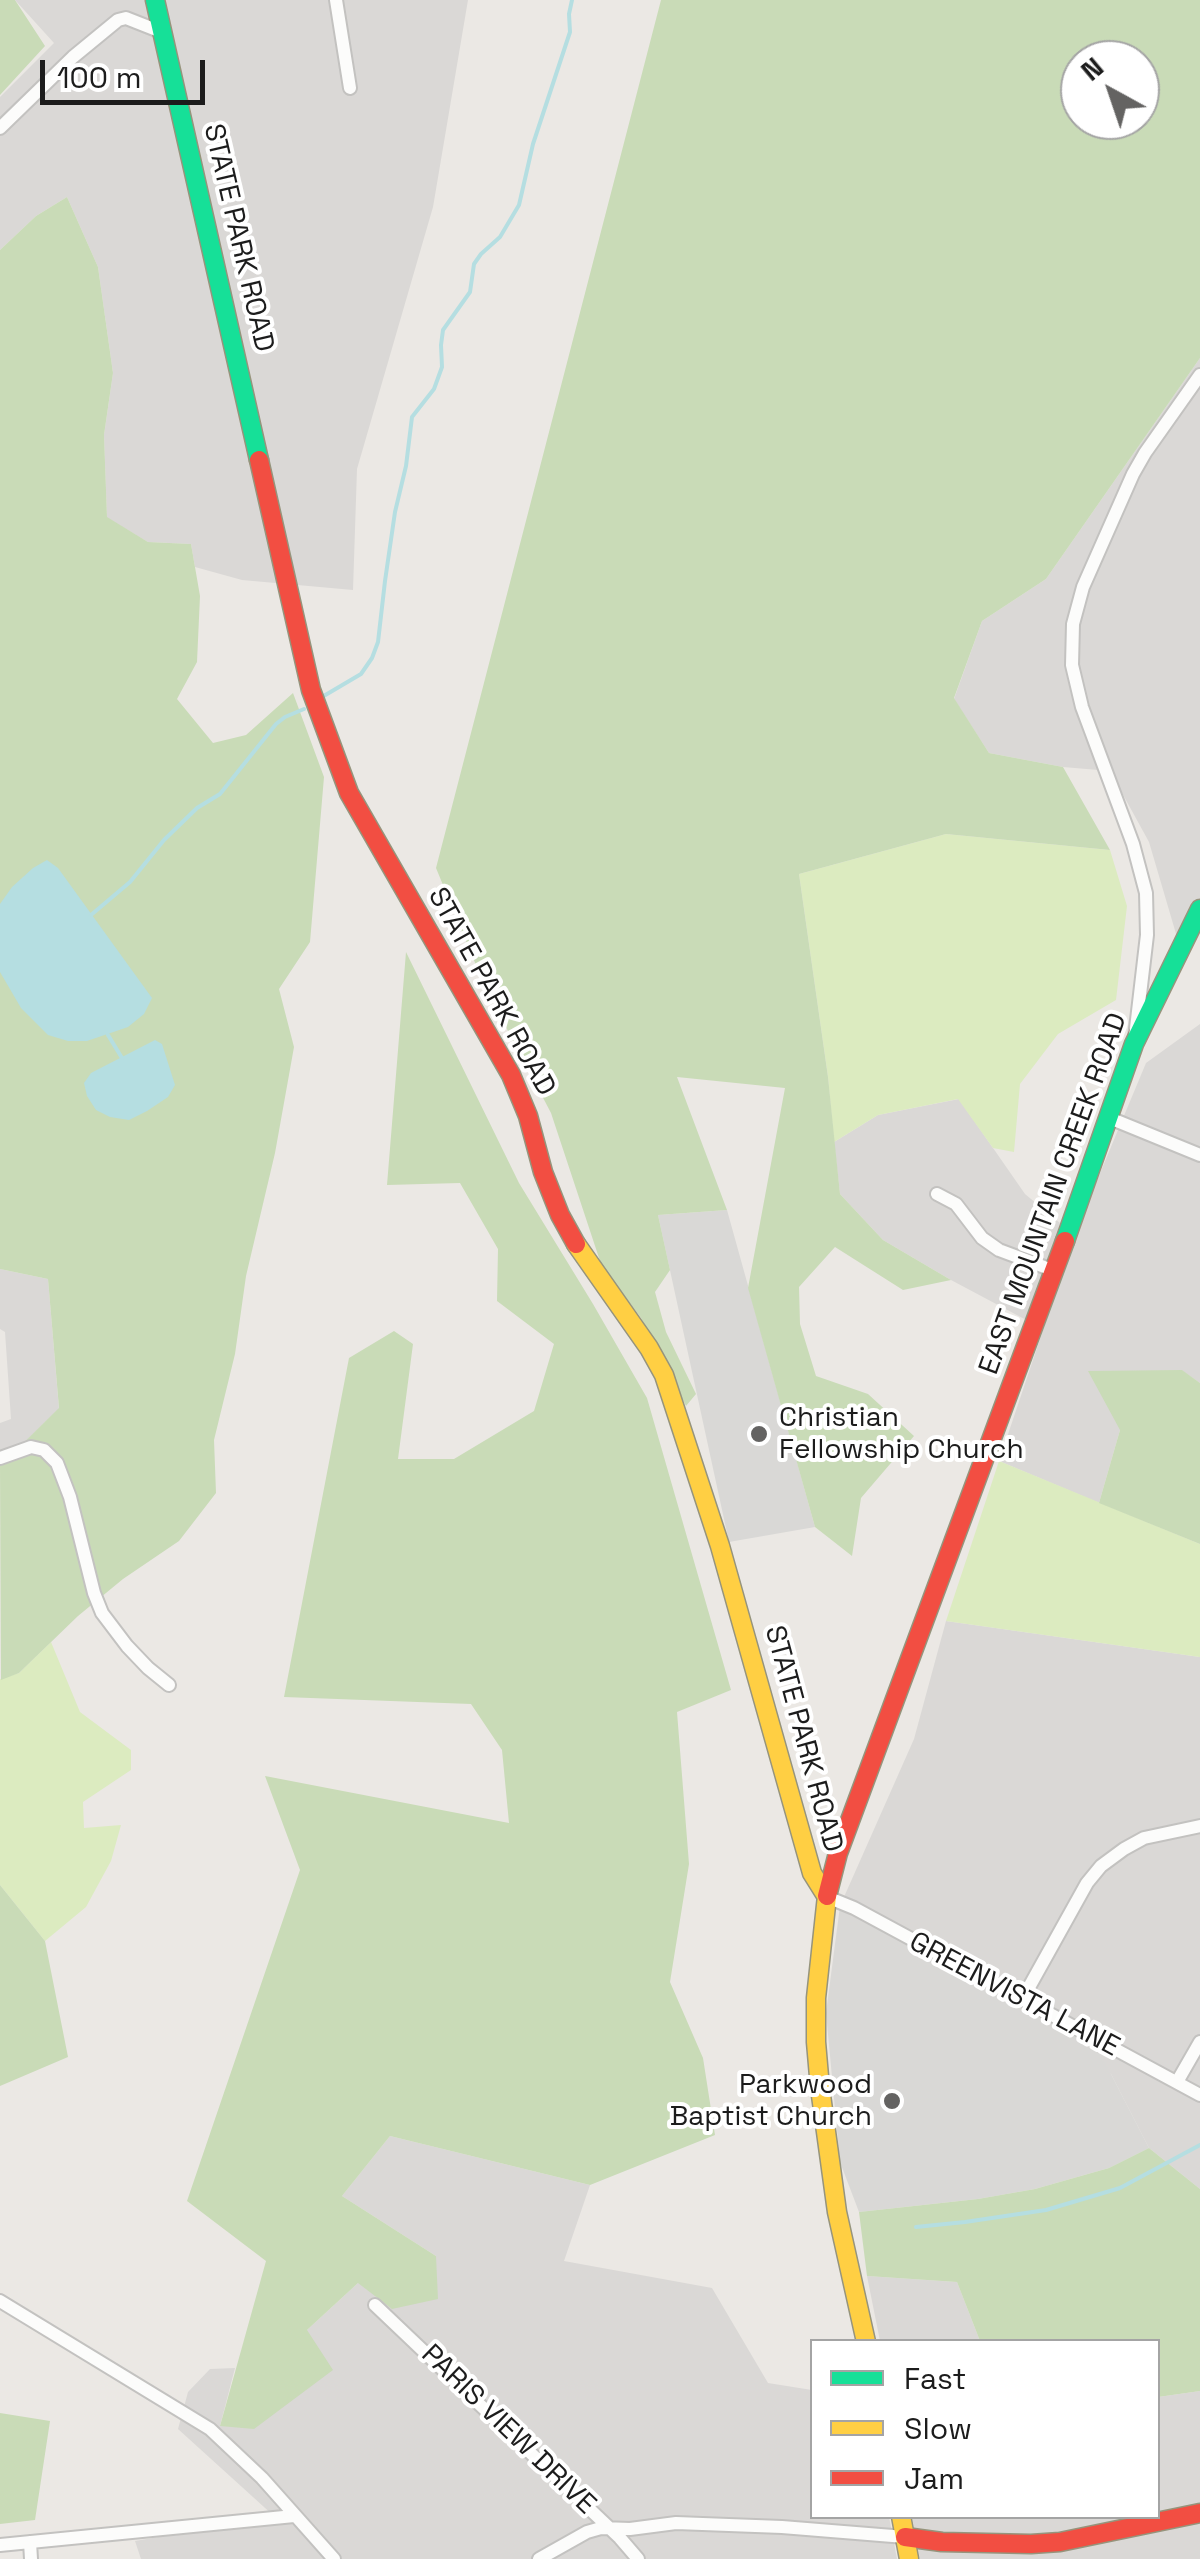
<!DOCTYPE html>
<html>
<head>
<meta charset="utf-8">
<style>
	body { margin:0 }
	#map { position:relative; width:1200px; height:2559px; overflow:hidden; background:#ebe8e4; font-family:"Space Grotesk",sans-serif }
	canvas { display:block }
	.legend { position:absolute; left:810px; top:2339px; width:350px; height:180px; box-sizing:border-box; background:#fff; border:2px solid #a4a4a4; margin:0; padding:12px 18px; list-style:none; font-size:30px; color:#1c1c1c }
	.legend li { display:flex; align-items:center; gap:20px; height:50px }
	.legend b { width:50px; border:2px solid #a4a4a4 }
	.north { position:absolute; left:1060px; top:40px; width:100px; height:100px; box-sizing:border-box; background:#fff; border:2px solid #a4a4a4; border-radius:50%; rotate:320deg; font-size:28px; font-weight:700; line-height:40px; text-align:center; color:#1c1c1c }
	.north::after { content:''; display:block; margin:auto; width:35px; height:45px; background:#646362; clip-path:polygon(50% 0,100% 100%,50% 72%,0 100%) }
	.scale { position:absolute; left:40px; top:60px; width:165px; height:45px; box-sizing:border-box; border:5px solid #1c1c1c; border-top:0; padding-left:12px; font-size:30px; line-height:35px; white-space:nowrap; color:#1c1c1c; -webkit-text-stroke:8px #fff; paint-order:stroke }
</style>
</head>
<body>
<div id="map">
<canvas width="1200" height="2559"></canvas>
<ul class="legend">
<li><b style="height:12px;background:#16e098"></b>Fast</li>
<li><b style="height:12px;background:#ffcf43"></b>Slow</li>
<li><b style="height:12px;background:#f24e42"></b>Jam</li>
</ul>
<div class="north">N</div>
<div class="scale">100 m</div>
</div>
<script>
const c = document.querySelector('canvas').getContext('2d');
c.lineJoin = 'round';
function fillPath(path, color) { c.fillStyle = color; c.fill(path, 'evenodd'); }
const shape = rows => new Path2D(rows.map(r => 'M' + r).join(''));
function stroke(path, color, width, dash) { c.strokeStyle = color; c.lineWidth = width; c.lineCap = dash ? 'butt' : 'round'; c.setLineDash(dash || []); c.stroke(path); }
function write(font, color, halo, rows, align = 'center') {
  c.font = font + ' "Space Grotesk",sans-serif'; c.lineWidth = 8; c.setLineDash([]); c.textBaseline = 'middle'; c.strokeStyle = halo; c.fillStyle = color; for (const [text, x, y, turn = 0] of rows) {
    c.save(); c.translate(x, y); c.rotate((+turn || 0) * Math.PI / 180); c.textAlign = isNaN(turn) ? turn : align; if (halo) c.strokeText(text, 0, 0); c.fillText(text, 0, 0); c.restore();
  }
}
fillPath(shape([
	[15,0,468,0,433,207,357,469,353,590,242,580,195,567,191,544,148,542,107,518,104,435,113,373,98,267,67,197,36,216,0,250,0,97,54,43],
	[1200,358,1200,902,1179,944,1149,842,1110,771,1063,767,989,753,954,699,982,621,1046,579],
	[1200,1024,1200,1383,1181,1370,1120,1430,1099,1503,999,1461,1078,1226,1146,1063],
	[959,1099,1025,1194,1060,1223,1030,1322,951,1280,883,1240,840,1194,834,1142,878,1115],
	[0,1269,48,1279,59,1409,0,1466,0,1423,11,1419,5,1332,0,1329],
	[946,1621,1200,1657,1200,2189,1149,2148,1111,2074,840,1906,914,1739],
	[390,2136,590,2185,564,2261,712,2288,768,2383,812,2390,812,2516,889,2517,897,2559,141,2559,135,2541,275,2517,178,2429,188,2392,210,2369,235,2368,220,2426,307,2330,358,2283,436,2256,342,2196],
	[867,2276,957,2282,980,2341,880,2341],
	[1200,2391,1200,2559,920,2559,912,2517,1158,2516,1158,2397]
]), '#dad8d6');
fillPath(shape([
	[727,1210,815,1527,729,1542,658,1215],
	[840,1906,1090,2040,1111,2074,1149,2148,1109,2168,1035,2189,978,2199,859,2212,840,2162,826,2013]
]), '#d9d8d6');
fillPath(shape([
	[946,834,1110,850,1127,906,1116,1000,1058,1034,1020,1084,1014,1152,993,1148,958,1099,878,1115,834,1142,828,1077,799,874],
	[999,1461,1200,1544,1200,1657,946,1621],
	[51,1642,80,1712,131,1750,131,1770,83,1802,84,1828,121,1825,111,1861,86,1907,45,1941,0,1885,0,1676,0,1679,19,1673]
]), '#dcebc0');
fillPath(shape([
	[0,0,15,0,45,46,0,95],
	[661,0,1200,0,1200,358,1046,579,982,621,954,698,989,753,1063,767,1110,850,946,834,799,874,828,1077,840,1194,883,1240,951,1280,903,1290,835,1247,799,1287,800,1324,816,1376,868,1394,914,1436,861,1498,852,1556,815,1527,748,1288,785,1088,677,1077,727,1210,658,1215,670,1270,655,1292,666,1332,696,1394,686,1406,641,1318,601,1264,551,1113,485,987,436,868],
	[1080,60,1140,60,1140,120,1080,120],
	[67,197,98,267,113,373,104,435,107,517,148,542,191,544,200,596,197,662,177,699,213,743,246,735,293,693,324,777,310,942,279,989,294,1047,275,1153,246,1276,235,1354,214,1440,216,1493,179,1541,123,1579,78,1616,19,1673,1,1680,0,1466,59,1408,48,1279,0,1269,0,250,36,216],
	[406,952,519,1183,593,1304,647,1398,731,1690,677,1712,689,1864,670,1982,703,2058,715,2135,590,2185,390,2136,342,2196,436,2256,438,2299,392,2309,358,2283,307,2330,333,2370,254,2429,220,2426,266,2261,187,2201,300,1870,265,1776,509,1823,502,1750,471,1704,284,1697,349,1358,394,1331,413,1344,398,1459,454,1459,534,1411,554,1344,497,1301,498,1249,460,1183,387,1185],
	[1182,1370,1200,1383,1200,1544,1099,1503,1120,1430,1088,1371],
	[0,1885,45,1941,68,2057,0,2086],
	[1149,2148,1200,2189,1200,2391,1158,2397,1158,2342,980,2341,957,2282,867,2276,859,2212,978,2199,1035,2189,1109,2168],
	[0,2413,50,2421,35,2520,0,2524]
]), '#c9dbb7');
fillPath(shape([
	[47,860,58,868,152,998,144,1014,128,1027,87,1041,68,1041,48,1035,21,1008,0,972,0,904,12,887,33,868],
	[155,1040,162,1044,175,1085,168,1097,147,1111,129,1120,110,1117,96,1110,87,1096,84,1083,91,1073]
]), '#b5dee1');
stroke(shape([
	[322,697,361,674,372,658,378,642,385,581,395,512,406,466,412,417,434,389,442,367,441,345,443,330,470,292,474,264,481,254,500,237,519,205,533,144,570,32,569,14,572,0],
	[91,915,130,882,164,840,197,808,220,794,276,724,285,717,304,709],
	[108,1035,122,1058],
	[916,2227,965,2222,1046,2210,1120,2188,1200,2145]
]), '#b5dee1', 4);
const street = shape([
	[336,0,350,88],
	[0,128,73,57,118,20,126,18,164,33],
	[1135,1037,1147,935,1146,893,1133,844,1082,707,1072,665,1073,624,1083,587,1133,474,1145,453,1200,375],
	[1107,1117,1200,1155],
	[937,1194,956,1204,982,1238,999,1250,1055,1271],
	[0,1458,31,1447,44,1450,57,1463,70,1497,94,1593,102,1613,127,1646,148,1668,169,1685],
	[827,1897,854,1908,1200,2095],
	[1023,1998,1087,1883,1101,1866,1124,1849,1144,1838,1200,1826],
	[1177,2082,1200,2042],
	[0,2301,210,2429,262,2478,334,2559],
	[375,2305,620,2538,638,2559],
	[30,2542,31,2559],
	[0,2545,294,2516],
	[539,2559,587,2532,601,2528,630,2529,676,2523,782,2527,905,2537]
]);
const fast = shape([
	[155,0,259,460],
	[1065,1241,1134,1044,1200,909]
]);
const slow = shape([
	[576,1244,649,1348,664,1375,720,1546,812,1873,827,1897],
	[827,1896,816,1998,816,2042,820,2088,837,2212,866,2342],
	[901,2516,909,2559]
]);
const jam = shape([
	[259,460,311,690,349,793,511,1075,528,1116,543,1172,560,1215,576,1244],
	[827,1896,838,1853,1065,1241],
	[905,2537,942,2542,1031,2544,1060,2542,1200,2513]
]);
stroke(street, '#c3c2c0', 16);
stroke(fast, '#96947c', 21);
stroke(slow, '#96947c', 21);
stroke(jam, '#96947c', 21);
stroke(street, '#fcfcfb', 12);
stroke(fast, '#16e098', 18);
stroke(slow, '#ffcf43', 18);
stroke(jam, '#f24e42', 18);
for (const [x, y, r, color] of [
	[759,1434,10,"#646362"],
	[892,2101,10,"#646362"]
]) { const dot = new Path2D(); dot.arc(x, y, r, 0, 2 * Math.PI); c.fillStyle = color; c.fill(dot); stroke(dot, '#fff', 4); }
write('28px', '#1c1c1c', '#fff', [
	["STATE PARK ROAD",238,238,77],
	["STATE PARK ROAD",491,992,61],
	["EAST MOUNTAIN CREEK ROAD",1054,1194,-70],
	["STATE PARK ROAD",803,1739,75],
	["GREENVISTA LANE",1014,1995,28],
	["PARIS VIEW DRIVE",508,2430,44]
]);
write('28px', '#1c1c1c', '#fff', [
	["Christian",779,1418],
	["Fellowship Church",779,1450],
	["Parkwood",872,2085,"right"],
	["Baptist Church",872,2117,"right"]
], 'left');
</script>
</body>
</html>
